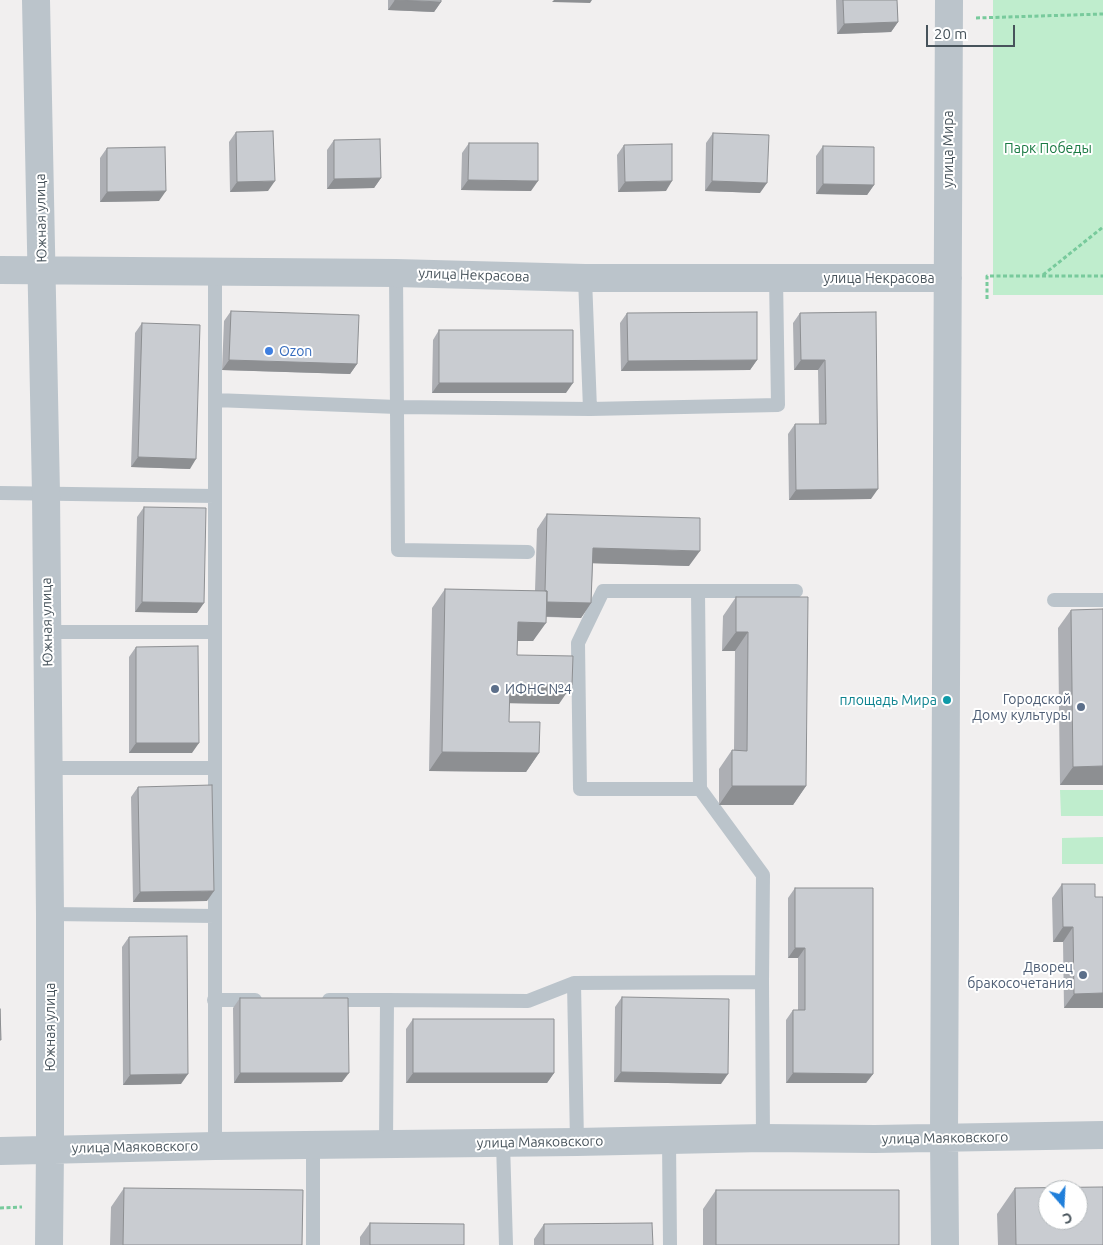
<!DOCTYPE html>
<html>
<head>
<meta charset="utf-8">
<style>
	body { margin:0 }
	#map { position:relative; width:1103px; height:1245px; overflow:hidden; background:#f1efef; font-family:Ubuntu,sans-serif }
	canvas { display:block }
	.north { position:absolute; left:1038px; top:1180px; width:50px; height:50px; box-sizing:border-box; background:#fff; border:1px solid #b5babd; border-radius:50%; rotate:161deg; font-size:14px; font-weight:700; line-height:20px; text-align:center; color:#47535b }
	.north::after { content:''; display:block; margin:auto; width:18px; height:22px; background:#207fda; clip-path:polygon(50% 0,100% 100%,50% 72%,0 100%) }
	.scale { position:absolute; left:926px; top:25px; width:89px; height:22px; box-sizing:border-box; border:2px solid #47535b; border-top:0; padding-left:6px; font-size:15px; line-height:18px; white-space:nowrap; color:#47535b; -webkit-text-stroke:4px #fff; paint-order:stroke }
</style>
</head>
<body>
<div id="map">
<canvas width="1103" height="1245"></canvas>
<div class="north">С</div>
<div class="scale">20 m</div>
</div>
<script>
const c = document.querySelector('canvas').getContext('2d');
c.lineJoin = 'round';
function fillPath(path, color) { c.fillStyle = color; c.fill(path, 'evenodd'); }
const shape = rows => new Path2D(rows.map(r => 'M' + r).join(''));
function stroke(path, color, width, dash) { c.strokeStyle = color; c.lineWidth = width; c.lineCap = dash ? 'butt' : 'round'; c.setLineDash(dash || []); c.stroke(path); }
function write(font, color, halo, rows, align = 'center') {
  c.font = font + ' Ubuntu,sans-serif'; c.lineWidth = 4; c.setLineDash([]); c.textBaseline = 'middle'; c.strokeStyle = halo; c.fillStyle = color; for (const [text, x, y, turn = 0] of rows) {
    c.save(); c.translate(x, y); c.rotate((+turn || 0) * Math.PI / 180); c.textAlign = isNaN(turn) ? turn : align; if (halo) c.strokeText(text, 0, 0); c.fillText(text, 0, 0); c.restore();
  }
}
fillPath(shape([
	[993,0,1103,0,1103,295,993,295],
	[1060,790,1103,790,1103,816,1061,816],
	[1103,837,1103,864,1062,864,1062,838]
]), '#bfedcd');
stroke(shape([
	[976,18,1103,14],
	[1043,275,1103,227],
	[987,299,987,276,1103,276],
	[0,1208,22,1207]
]), '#78ca9c', 3, [4, 2.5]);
stroke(shape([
	[396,273,398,550,528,552],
	[585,278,590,409],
	[215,400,397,407,590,409,778,405,776,277],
	[0,493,215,496],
	[698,591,700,789],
	[1054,600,1103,600],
	[47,632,215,632],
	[49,768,215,768],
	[50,914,215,916],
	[762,982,763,875,700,789,580,789,578,643,603,591,796,591],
	[574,983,577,1142],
	[214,1000,255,1000],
	[329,1000,387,1000,386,1144],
	[387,1000,528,1001,574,983,762,982,763,1138],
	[669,1140,670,1245],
	[503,1143,506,1245],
	[313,1145,313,1245],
	[215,1146,215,272]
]), '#bbc4cb', 14);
stroke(shape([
	[36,0,46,493,50,914,50,1150,49,1245],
	[0,270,396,273,585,278,948,278],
	[0,1151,215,1146,577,1142,763,1138,875,1139,1103,1135],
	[945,1245,944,1137,949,0]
]), '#bbc4cb', 28);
fillPath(shape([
	[388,0,441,0,441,2,434,12,388,10],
	[836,0,897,0,898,22,891,32,837,34],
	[236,132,268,191,230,192,229,142],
	[713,133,760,193,705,191,706,143],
	[334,140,381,178,374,188,327,189,327,150],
	[469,143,531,191,461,190,462,153],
	[624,145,666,191,618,192,617,155],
	[823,146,874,185,867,195,816,194,816,156],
	[107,148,159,201,100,202,100,158],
	[231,311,357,364,350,374,222,370,224,321],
	[876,312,871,499,789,500,788,434,795,424,819,424,818,370,794,370,793,323,800,313],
	[627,313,757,360,750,370,621,371,620,323],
	[142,323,190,469,131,467,135,333],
	[439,330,566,393,432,393,433,340],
	[144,507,197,613,135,612,137,517],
	[547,514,689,566,593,563,591,603,581,618,546,617,533,641,517,641,517,655,559,704,509,703,509,722,539,753,526,772,429,771,432,608,445,589,535,591,537,529],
	[736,597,806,786,793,805,719,805,719,769,732,750,734,750,735,651,722,651,723,616],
	[1071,610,1103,785,1060,785,1058,628],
	[136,647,192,753,129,753,129,657],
	[138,787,207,901,133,902,131,797],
	[1062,884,1095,897,1103,1008,1064,1008,1063,942,1053,942,1052,898],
	[795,888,873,1074,866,1083,786,1083,786,1020,793,1010,798,1010,798,958,788,958,788,898],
	[129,937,181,1084,123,1085,122,947],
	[622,997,721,1084,614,1082,615,1007],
	[240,998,342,1082,234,1083,233,1008],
	[413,1019,554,1073,547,1083,406,1083,406,1029],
	[124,1188,302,1245,110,1245,111,1207],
	[1015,1188,1103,1245,998,1245,997,1214],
	[716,1190,899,1245,703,1245,703,1209],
	[370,1223,464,1245,360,1245,360,1237],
	[544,1224,653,1245,534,1245,534,1239]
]), '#adafb4');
fillPath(shape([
	[395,0,441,2,434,12,388,10],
	[554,0,592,0,590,3,552,2],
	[898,22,891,32,837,34,844,24],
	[381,178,374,188,327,189,334,179],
	[468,180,538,181,531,191,461,190],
	[275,181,268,191,230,192,237,182],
	[672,181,666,191,618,192,625,182],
	[712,181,767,183,760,193,705,191],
	[823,184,874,185,867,195,816,194],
	[166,191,159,201,100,202,107,192],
	[229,360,357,364,350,374,222,370],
	[757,360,750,370,621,371,628,361],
	[801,360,825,360,818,370,794,370],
	[439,383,573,383,566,393,432,393],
	[138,457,196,459,190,469,131,467],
	[878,489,871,499,789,500,796,490],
	[593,548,700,551,689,566,583,563],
	[142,602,204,603,197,613,135,612],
	[545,602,591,603,581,618,535,616],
	[518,622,546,623,533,641,505,641],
	[736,632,748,632,735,651,722,651],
	[510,684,572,685,559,704,497,703],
	[136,743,199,743,192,753,129,753],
	[442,752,539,753,526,772,429,771],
	[1103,766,1103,785,1060,785,1073,767],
	[732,786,806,786,793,805,719,805],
	[214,891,207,901,133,902,140,892],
	[1063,927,1073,927,1063,942,1053,942],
	[795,948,805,948,798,958,788,958],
	[1103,993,1103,1008,1064,1008,1074,994],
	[621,1072,728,1074,721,1084,614,1082],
	[240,1073,349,1073,342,1082,234,1083],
	[413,1073,554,1073,547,1083,406,1083],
	[793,1073,873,1074,866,1083,786,1083],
	[188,1074,181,1084,123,1085,130,1075]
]), '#8d8f92');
const building = shape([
	[395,0,441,0,441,2,395,0],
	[843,0,897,0,898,22,844,24,843,0],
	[273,131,275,181,237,182,236,132,273,131],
	[713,133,769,135,767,183,712,181,713,133],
	[380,139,381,178,334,179,334,140,380,139],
	[469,143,538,143,538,181,468,180,469,143],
	[672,144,672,181,625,182,624,145,672,144],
	[823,146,874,147,874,185,823,184,823,146],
	[165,147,166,191,107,192,107,148,165,147],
	[231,311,359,315,357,364,229,360,231,311],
	[757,312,757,360,628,361,627,313,757,312],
	[876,312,878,489,796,490,795,424,826,424,825,360,801,360,800,313,876,312],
	[142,323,200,325,196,459,138,457,142,323],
	[439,330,573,330,573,383,439,383,439,330],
	[144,507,206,508,204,603,142,602,144,507],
	[547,514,700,518,700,551,593,548,591,603,547,602,547,591,545,591,547,514],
	[445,589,547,591,546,623,518,622,517,655,573,656,572,685,510,684,509,722,540,722,539,753,442,752,445,589],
	[736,597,808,597,806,786,732,786,732,750,747,751,748,632,736,632,736,597],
	[1103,609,1103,766,1073,767,1071,610,1103,609],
	[198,646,199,743,136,743,136,647,198,646],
	[212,785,214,891,140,892,138,787,212,785],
	[1062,884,1095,884,1095,897,1103,897,1103,993,1074,994,1073,927,1063,927,1062,884],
	[795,888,873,888,873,1074,793,1073,793,1010,805,1010,805,948,795,948,795,888],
	[187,936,188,1074,130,1075,129,937,187,936],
	[622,997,729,999,728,1074,621,1072,622,997],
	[240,998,348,998,349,1073,240,1073,240,998],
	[0,1009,1,1040,0,1040,0,1009],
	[413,1019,554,1019,554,1073,413,1073,413,1019],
	[1103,1187,1103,1245,1016,1245,1015,1188,1103,1187],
	[1048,1190,1078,1190,1078,1220,1048,1220,1048,1190],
	[124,1188,303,1190,302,1245,123,1245,124,1188],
	[716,1190,899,1190,899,1245,716,1245,716,1190],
	[370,1223,464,1224,464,1245,370,1245,370,1223],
	[652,1223,653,1245,544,1245,544,1224,652,1223]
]);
fillPath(building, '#c9ccd1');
stroke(building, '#8d8f92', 1);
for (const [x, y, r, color] of [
	[269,351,5,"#3f7fe0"],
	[495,689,5,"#5c6f8a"],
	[947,700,5,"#0f9aa8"],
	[1081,707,5,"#5c6f8a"],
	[1083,975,5,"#5c6f8a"]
]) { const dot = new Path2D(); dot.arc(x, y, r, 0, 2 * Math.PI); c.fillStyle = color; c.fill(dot); stroke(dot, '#fff', 2); }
write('14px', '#1a7a43', '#fff', [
	["Парк Победы",1048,148]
]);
write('14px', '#47535b', '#fff', [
	["улица Мира",948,149,-90],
	["Южная улица",41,218,-91],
	["улица Некрасова",474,275,2],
	["улица Некрасова",879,278],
	["Южная улица",47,622,-91],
	["Южная улица",50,1027,-90],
	["улица Маяковского",945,1138,-1],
	["улица Маяковского",540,1142,-1],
	["улица Маяковского",135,1147,-1]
]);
write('14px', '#366cbe', '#fff', [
	["Ozon",279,351]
], 'left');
write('14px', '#4e5e75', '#fff', [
	["ИФНС №4",505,689,"left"],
	["Городской",1071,699],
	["Дому культуры",1071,715],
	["Дворец",1073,967],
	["бракосочетания",1073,983]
], 'right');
write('14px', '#0d838f', '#fff', [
	["площадь Мира",937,700]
], 'right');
</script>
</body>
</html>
